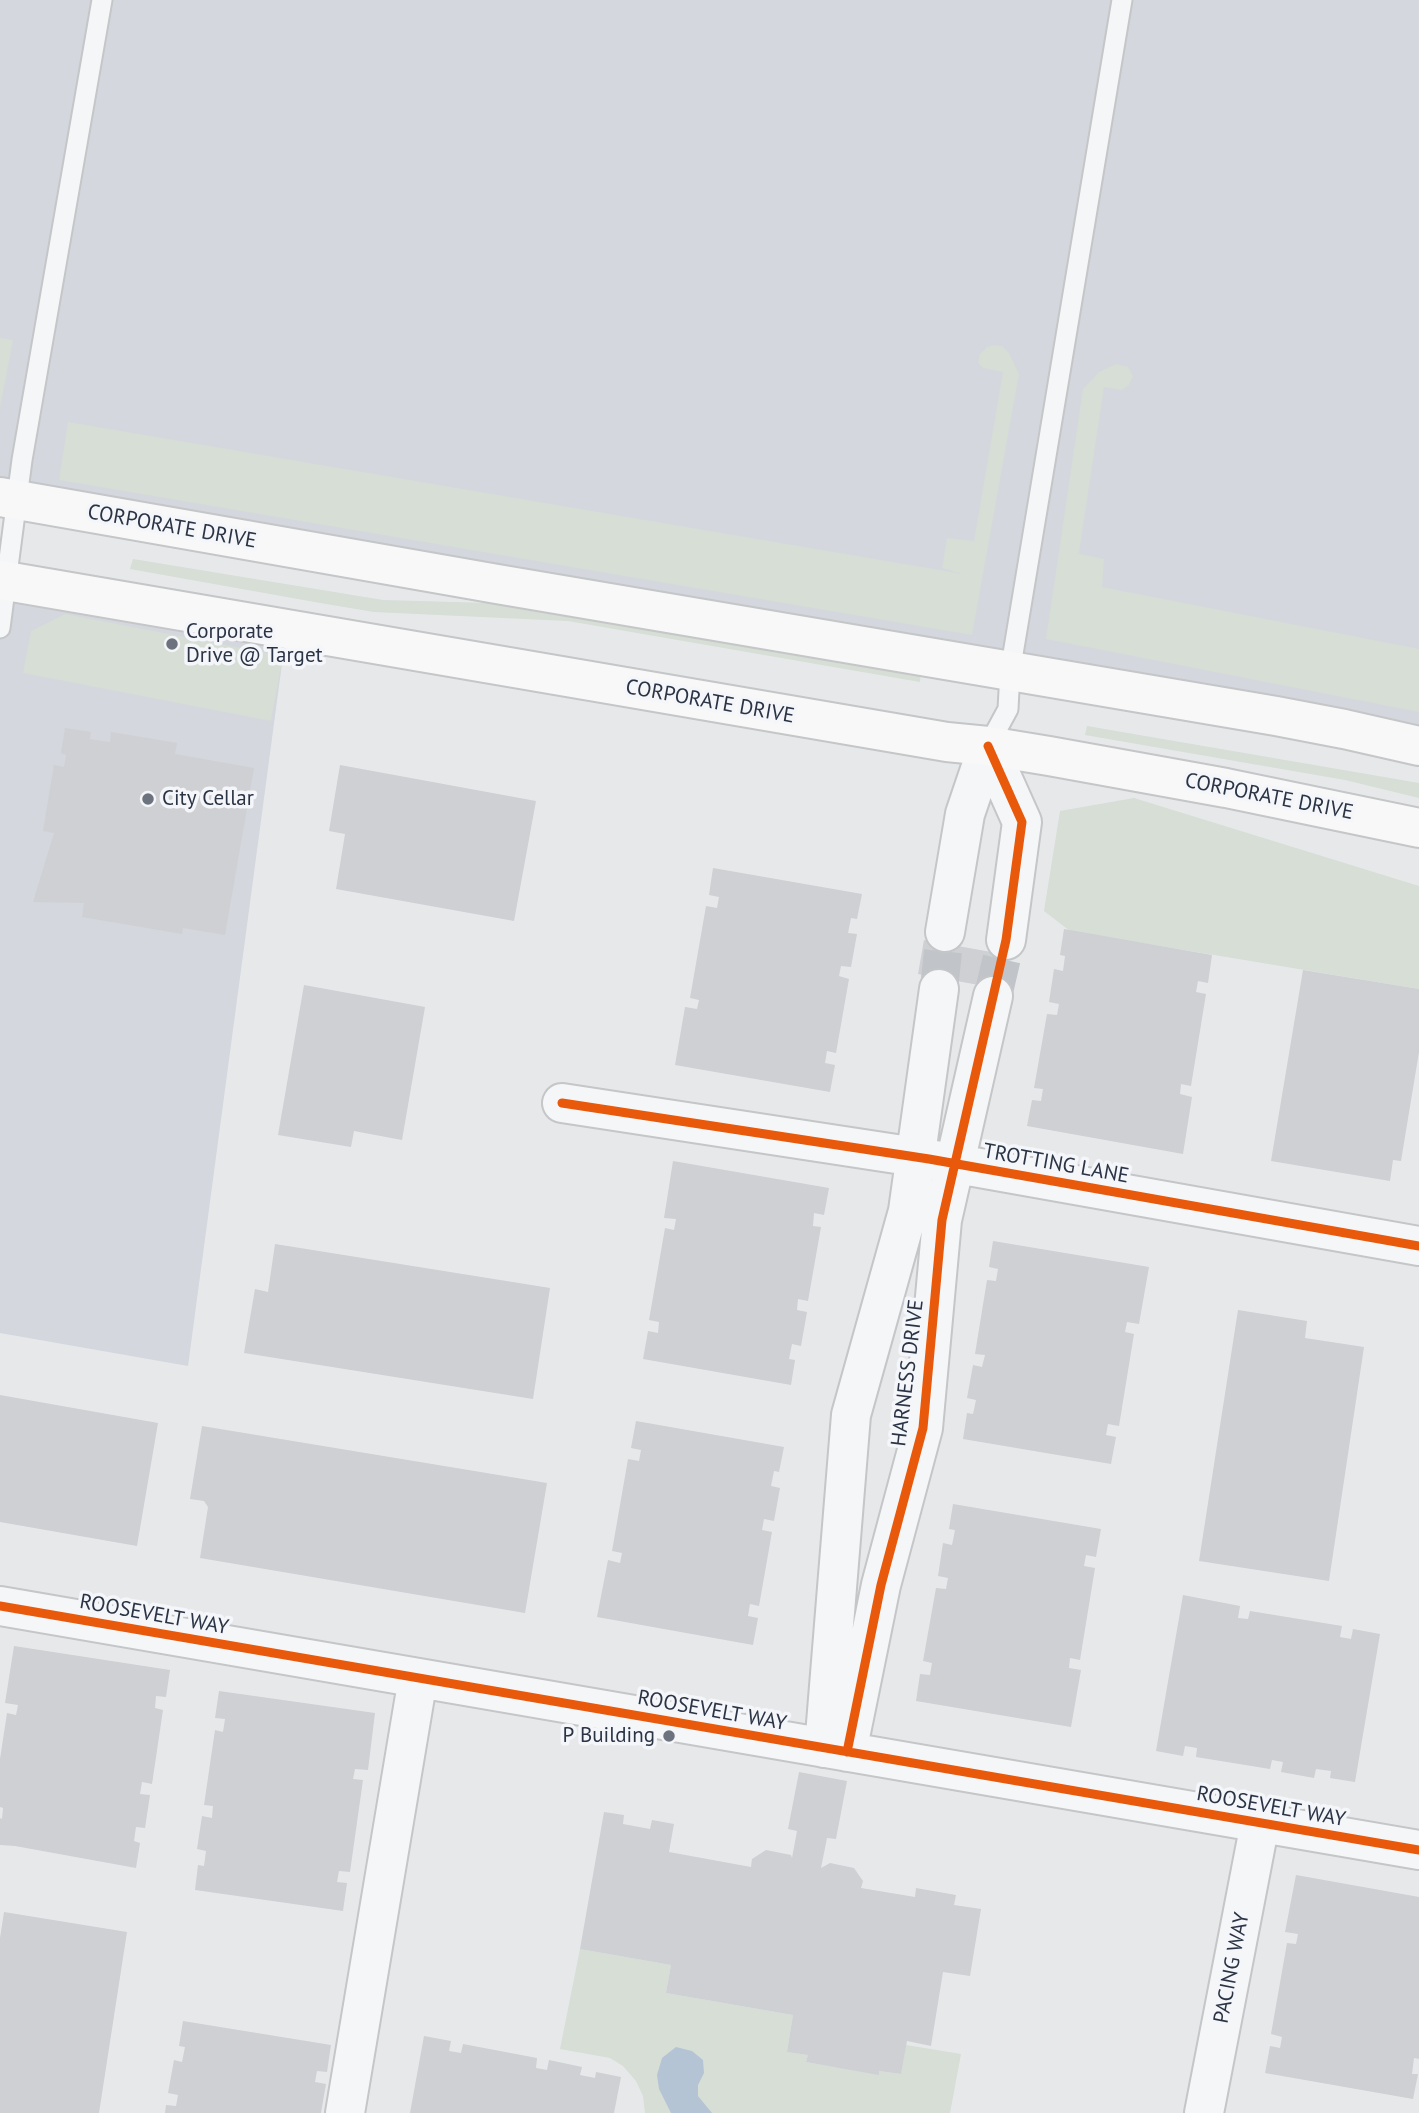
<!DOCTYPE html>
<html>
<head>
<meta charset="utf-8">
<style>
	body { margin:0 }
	canvas { display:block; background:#e6e8ea }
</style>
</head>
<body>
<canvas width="1419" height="2113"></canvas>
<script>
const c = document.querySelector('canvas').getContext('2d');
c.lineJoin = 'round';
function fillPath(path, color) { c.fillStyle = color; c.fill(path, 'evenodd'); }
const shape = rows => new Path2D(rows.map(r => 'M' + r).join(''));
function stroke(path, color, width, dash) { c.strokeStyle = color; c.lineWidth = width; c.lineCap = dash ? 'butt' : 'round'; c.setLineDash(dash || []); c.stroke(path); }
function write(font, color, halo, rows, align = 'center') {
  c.font = font + ' "PT Sans",sans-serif'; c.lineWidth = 7; c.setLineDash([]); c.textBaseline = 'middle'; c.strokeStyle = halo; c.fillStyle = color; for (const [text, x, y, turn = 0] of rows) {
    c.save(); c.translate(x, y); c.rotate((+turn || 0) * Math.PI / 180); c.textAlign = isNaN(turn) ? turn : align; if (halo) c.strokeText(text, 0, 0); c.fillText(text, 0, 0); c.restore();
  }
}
fillPath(shape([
	[0,0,1419,0,1419,746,0,497],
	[0,580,289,631,283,656,188,1366,0,1333]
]), '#d4d7dd');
fillPath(shape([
	[0,338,13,340,0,408],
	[995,345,1002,346,1009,353,1019,374,972,635,59,480,68,422,963,574,942,568,947,538,974,541,1003,372,983,368,978,363,980,354,987,347],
	[1116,364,1128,367,1133,376,1129,385,1122,390,1104,387,1079,553,1076,553,1104,559,1102,587,1419,649,1419,712,1046,639,1083,389,1099,372],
	[133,559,383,600,524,604,921,671,920,682,568,621,374,612,326,604,130,569],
	[65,614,283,656,271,721,23,673,31,631],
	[1087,726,1419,783,1419,798,1345,780,1085,735],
	[1134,798,1419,886,1419,989,1070,931,1044,911,1060,811],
	[580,1949,671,1965,666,1993,793,2015,787,2052,808,2055,806,2062,879,2074,879,2071,901,2074,906,2045,961,2054,950,2113,645,2113,643,2096,636,2081,623,2066,610,2058,560,2049]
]), '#d6ded6');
fillPath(shape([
	[676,2047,692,2051,703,2060,704,2073,698,2085,698,2096,712,2113,671,2113,659,2089,657,2075,662,2058]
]), '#b4c4d5');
fillPath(shape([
	[65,728,91,732,90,739,110,742,111,732,177,743,175,754,254,768,225,935,183,928,182,934,82,917,84,903,33,902,54,833,43,831,54,765,64,767,66,755,61,753],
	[340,765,536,801,514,921,336,889,345,834,329,831],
	[713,868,862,894,857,919,851,918,848,933,857,934,851,967,841,966,839,976,849,979,836,1053,827,1051,825,1063,835,1065,830,1092,675,1065,685,1007,697,1009,699,1000,690,998,706,906,717,908,719,897,709,895],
	[1064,929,1212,955,1208,983,1198,981,1196,992,1206,994,1191,1086,1181,1084,1180,1094,1192,1097,1183,1154,1027,1126,1032,1100,1041,1101,1043,1089,1034,1088,1047,1014,1057,1015,1059,1004,1049,1002,1054,969,1063,971,1065,956,1060,955],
	[924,940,1008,955,1001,989,918,974],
	[1303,970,1419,989,1419,1052,1401,1161,1393,1160,1390,1181,1271,1161],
	[304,985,425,1007,402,1140,354,1131,351,1147,278,1135],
	[673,1161,829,1188,824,1215,814,1213,813,1226,821,1227,808,1301,798,1299,797,1310,807,1312,801,1346,792,1344,789,1359,795,1360,791,1385,643,1359,648,1331,658,1333,659,1322,649,1320,665,1228,674,1230,676,1219,664,1218],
	[993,1241,1149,1267,1139,1324,1127,1322,1125,1332,1134,1334,1119,1426,1108,1424,1106,1435,1116,1437,1111,1464,963,1439,967,1413,973,1414,976,1400,967,1398,973,1365,982,1367,985,1355,975,1354,987,1280,996,1281,998,1269,989,1267],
	[275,1244,550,1288,533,1399,244,1353,255,1289,268,1292],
	[1238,1310,1307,1321,1305,1338,1364,1347,1329,1581,1199,1561],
	[0,1395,158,1423,137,1546,0,1522],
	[636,1421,784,1447,779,1472,774,1471,771,1486,780,1488,774,1521,764,1519,762,1530,772,1532,759,1606,750,1604,748,1616,758,1618,753,1645,597,1617,608,1560,620,1563,622,1553,612,1551,628,1459,639,1461,641,1450,631,1448],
	[202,1426,547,1483,525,1613,200,1558,208,1507,204,1501,190,1499],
	[953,1504,1101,1529,1096,1557,1086,1555,1084,1566,1095,1568,1080,1660,1070,1658,1069,1668,1081,1670,1071,1727,916,1701,920,1674,930,1675,932,1663,923,1661,936,1588,946,1589,948,1578,938,1576,943,1543,952,1545,955,1530,949,1529],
	[1183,1595,1240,1606,1238,1618,1248,1619,1250,1611,1342,1626,1340,1637,1351,1639,1353,1629,1380,1634,1355,1782,1330,1778,1331,1771,1316,1769,1314,1778,1281,1772,1283,1762,1272,1760,1270,1769,1196,1757,1197,1748,1185,1746,1183,1756,1156,1751],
	[14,1646,170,1670,166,1697,156,1696,155,1708,163,1710,152,1784,142,1782,140,1794,150,1795,145,1828,136,1827,134,1841,140,1843,136,1868,15,1846,0,1845,0,1818,2,1819,3,1808,0,1807,0,1759,7,1713,16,1715,18,1705,5,1703],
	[219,1691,375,1713,368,1770,355,1769,353,1779,363,1780,350,1872,339,1871,337,1882,347,1883,343,1911,195,1890,198,1865,204,1866,206,1851,197,1849,202,1816,212,1818,213,1806,204,1805,215,1730,223,1732,225,1719,215,1718],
	[799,1772,847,1781,836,1839,827,1838,821,1868,830,1863,854,1868,863,1881,861,1888,915,1897,916,1888,956,1895,954,1905,981,1909,970,1976,943,1972,931,2046,907,2041,901,2074,879,2071,879,2075,806,2062,808,2055,787,2052,793,2015,666,1993,671,1965,580,1949,604,1812,624,1815,623,1824,650,1829,652,1820,674,1824,669,1852,751,1867,752,1859,766,1850,791,1855,792,1858,797,1831,788,1829],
	[1296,1875,1419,1897,1419,2059,1414,2058,1412,2074,1418,2074,1413,2099,1265,2073,1270,2046,1280,2048,1282,2037,1271,2034,1287,1943,1296,1944,1298,1934,1285,1932],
	[4,1912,127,1932,99,2113,0,2113,0,1938],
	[183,2021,331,2045,327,2072,317,2071,315,2082,326,2084,321,2113,165,2113,166,2105,176,2106,178,2095,168,2093,174,2060,182,2062,185,2047,179,2046],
	[424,2036,451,2041,449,2051,461,2053,463,2044,537,2058,536,2068,547,2070,549,2060,582,2067,580,2075,595,2078,596,2072,621,2077,614,2113,410,2113]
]), '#ced0d3');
stroke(shape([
	[939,989,945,932],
	[993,996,1006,940]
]), '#c1c4c9', 38, [38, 19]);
const lane = shape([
	[0,628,22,460,102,0],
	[988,746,1008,709,1010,672,1122,0]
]);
const street = shape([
	[988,746,1022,822,1006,940],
	[945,932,965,814,988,746],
	[562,1103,929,1159,1419,1246],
	[0,1606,1419,1850],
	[824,1748,851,1415,908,1211,939,989],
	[847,1752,881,1585,923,1428,942,1220,993,996],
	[345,2113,418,1678],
	[1204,2113,1260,1823]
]);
const secondary = shape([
	[0,497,497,584,1276,716,1344,729,1419,746],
	[0,580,947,742,988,746,1049,756,1226,788,1419,828]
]);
stroke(lane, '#c4c6c8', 23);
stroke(street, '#c4c6c8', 42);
stroke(secondary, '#c4c6c8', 42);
stroke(lane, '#f5f6f7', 19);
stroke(street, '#f5f6f7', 38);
stroke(secondary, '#f8f8f8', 38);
stroke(shape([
	[562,1103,929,1159,1419,1246],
	[0,1606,1419,1850],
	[847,1752,881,1585,923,1428,942,1220,1006,940,1022,822,988,746]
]), '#e8590c', 9);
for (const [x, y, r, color] of [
	[172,644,7,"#6c737f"],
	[148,799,7,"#6c737f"],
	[669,1736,7,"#6c737f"]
]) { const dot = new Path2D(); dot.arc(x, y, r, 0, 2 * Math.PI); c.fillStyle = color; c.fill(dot); stroke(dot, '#f4f6f9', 2.5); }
write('21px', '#2b3445', '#f4f6f9', [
	["CORPORATE DRIVE",172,527,10],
	["CORPORATE DRIVE",710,702,10],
	["CORPORATE DRIVE",1269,797,11],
	["TROTTING LANE",1056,1164,10],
	["HARNESS DRIVE",908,1373,-83],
	["ROOSEVELT WAY",154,1615,10],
	["ROOSEVELT WAY",712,1711,10],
	["ROOSEVELT WAY",1271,1807,10],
	["PACING WAY",1232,1968,-79]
]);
write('21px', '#2b3445', '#f4f6f9', [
	["Corporate",186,632],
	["Drive @ Target",186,656],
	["City Cellar",162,799],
	["P Building",655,1736,"right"]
], 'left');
</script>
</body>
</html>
